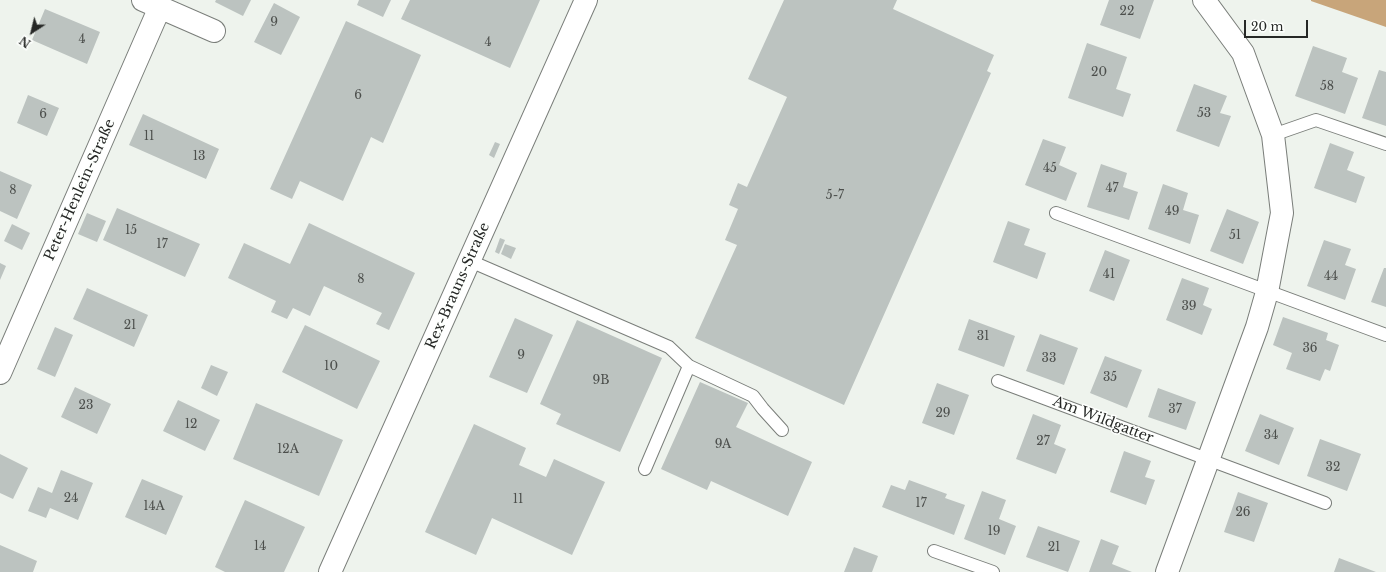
<!DOCTYPE html>
<html>
<head>
<meta charset="utf-8">
<style>
	body { margin:0 }
	#map { position:relative; width:1386px; height:572px; overflow:hidden; background:#eef3ed; font-family:"Libre Baskerville",serif }
	canvas { display:block }
	.north { position:absolute; left:12px; top:12px; width:40px; height:40px; -webkit-text-stroke:3px #fdfffd; paint-order:stroke; rotate:215deg; font-size:11px; font-weight:700; line-height:16px; text-align:center; color:#262826 }
	.north::after { content:''; display:block; margin:auto; width:14px; height:18px; background:#262826; clip-path:polygon(50% 0,100% 100%,50% 72%,0 100%) }
	.scale { position:absolute; left:1244px; top:20px; width:64px; height:18px; box-sizing:border-box; border:2px solid #262826; border-top:0; padding-left:5px; font-size:12px; line-height:14px; white-space:nowrap; color:#262826; -webkit-text-stroke:3px #fdfffd; paint-order:stroke }
</style>
</head>
<body>
<div id="map">
<canvas width="1386" height="572"></canvas>
<div class="north">N</div>
<div class="scale">20 m</div>
</div>
<script>
const c = document.querySelector('canvas').getContext('2d');
c.lineJoin = 'round';
function fillPath(path, color) { c.fillStyle = color; c.fill(path, 'evenodd'); }
const shape = rows => new Path2D(rows.map(r => 'M' + r).join(''));
function stroke(path, color, width, dash) { c.strokeStyle = color; c.lineWidth = width; c.lineCap = dash ? 'butt' : 'round'; c.setLineDash(dash || []); c.stroke(path); }
function write(font, color, halo, rows, align = 'center') {
  c.font = font + ' "Libre Baskerville",serif'; c.lineWidth = 3; c.setLineDash([]); c.textBaseline = 'middle'; c.strokeStyle = halo; c.fillStyle = color; for (const [text, x, y, turn = 0] of rows) {
    c.save(); c.translate(x, y); c.rotate((+turn || 0) * Math.PI / 180); c.textAlign = isNaN(turn) ? turn : align; if (halo) c.strokeText(text, 0, 0); c.fillText(text, 0, 0); c.restore();
  }
}
fillPath(shape([
	[1311,0,1386,0,1386,27,1311,1]
]), '#c8a57a');
fillPath(shape([
	[216,0,251,0,243,16,215,2],
	[359,0,391,0,383,17,357,5],
	[410,0,540,0,510,68,401,19],
	[784,0,897,0,893,9,994,55,987,71,991,73,844,405,695,338,737,245,725,240,738,209,729,205,738,183,747,187,787,97,748,79],
	[1109,0,1154,0,1140,39,1100,25],
	[274,3,300,17,281,55,254,42],
	[45,9,100,32,87,64,32,40],
	[346,21,421,55,383,143,371,137,343,201,300,181,292,199,270,189],
	[1087,43,1127,57,1116,89,1131,94,1123,117,1068,98],
	[1313,46,1347,58,1342,72,1358,78,1345,114,1295,96],
	[1379,70,1386,72,1386,126,1362,118],
	[1194,84,1227,96,1220,113,1231,116,1219,147,1176,131],
	[28,95,59,108,47,136,17,123],
	[143,114,219,149,206,179,129,145],
	[1043,139,1066,147,1059,165,1077,173,1066,201,1025,185],
	[495,142,500,144,494,158,489,155],
	[1330,143,1354,152,1347,170,1365,177,1356,203,1314,188],
	[1101,164,1127,173,1123,187,1138,192,1129,220,1087,207],
	[0,171,32,185,17,219,0,211],
	[1163,184,1188,193,1183,210,1199,215,1190,244,1148,229],
	[117,208,200,244,185,277,103,240],
	[1227,209,1259,222,1243,264,1210,251],
	[87,213,106,221,97,242,78,234],
	[1008,221,1030,229,1024,245,1046,253,1037,279,993,262],
	[309,223,415,273,389,330,376,324,382,313,324,286,310,316,293,308,287,319,271,312,276,301,228,278,244,243,290,264],
	[12,224,30,233,22,250,4,241],
	[500,238,505,240,499,254,495,252],
	[1324,240,1351,249,1345,265,1356,269,1345,300,1307,286],
	[505,244,516,248,511,259,501,254],
	[1105,250,1130,260,1114,301,1089,291],
	[0,263,6,266,0,280],
	[1384,268,1386,268,1386,307,1371,302],
	[1182,278,1209,288,1203,305,1212,309,1202,335,1166,320],
	[87,288,148,315,134,347,73,319],
	[1283,317,1328,333,1326,340,1339,345,1330,371,1325,369,1320,381,1286,369,1292,353,1273,345],
	[515,318,553,335,527,393,489,377],
	[969,319,1015,336,1004,367,958,350],
	[577,320,662,358,620,452,556,424,561,414,540,404],
	[305,325,380,361,357,409,282,372],
	[55,327,73,335,55,377,37,369],
	[1040,334,1078,348,1064,385,1026,371],
	[1105,356,1142,370,1127,408,1090,393],
	[211,365,228,372,217,396,201,388],
	[700,382,748,403,736,427,812,462,788,516,711,481,707,490,661,469],
	[937,383,969,395,954,435,922,423],
	[75,387,111,404,97,434,61,417],
	[1158,388,1196,402,1186,430,1148,417],
	[178,400,220,420,205,451,163,431],
	[256,403,343,440,319,496,233,459],
	[1033,414,1061,425,1054,444,1066,449,1056,474,1016,459],
	[1260,414,1294,428,1279,465,1245,451],
	[474,424,526,448,519,465,546,477,554,459,605,482,572,555,492,518,476,555,425,532],
	[1320,439,1361,454,1347,491,1307,476],
	[1124,451,1151,461,1145,477,1155,480,1146,505,1110,492],
	[0,454,28,468,13,499,0,493],
	[61,470,93,483,78,520,50,508,46,518,28,511,38,487,52,493],
	[142,479,183,496,166,535,125,517],
	[909,480,947,494,945,498,965,505,954,535,882,507,891,485,905,490],
	[982,491,1006,500,999,519,1016,526,1005,555,964,539],
	[1238,492,1268,503,1254,542,1224,532],
	[245,500,305,527,284,572,225,572,215,567],
	[1038,526,1080,541,1068,572,1026,557],
	[1101,539,1119,546,1112,564,1132,572,1089,572],
	[0,545,37,561,33,572,0,572],
	[854,547,878,556,872,572,844,572],
	[1339,558,1376,572,1334,572]
]), '#bcc3c0');
const lane = shape([
	[1273,135,1316,120,1386,144],
	[1056,213,1386,335],
	[470,261,669,347,689,366,753,396,763,409,782,430],
	[998,381,1325,503],
	[645,469,689,366],
	[934,551,993,572]
]);
const street = shape([
	[143,0,214,31],
	[0,373,160,7],
	[330,572,586,0],
	[1167,572,1257,327,1267,292,1282,213,1273,135,1243,53,1204,0]
]);
stroke(lane, '#7a7e7a', 14);
stroke(street, '#7a7e7a', 24);
stroke(lane, '#fff', 12);
stroke(street, '#fff', 22);
write('12px', '#4c4f4c', null, [
	["22",1127,12],
	["9",274,23],
	["4",82,40],
	["4",488,43],
	["20",1099,73],
	["58",1327,87],
	["6",358,96],
	["53",1204,114],
	["6",43,115],
	["11",149,137],
	["13",199,157],
	["45",1050,169],
	["47",1112,189],
	["8",13,191],
	["5-7",835,196],
	["49",1172,212],
	["15",131,231],
	["51",1235,236],
	["17",162,245],
	["41",1109,275],
	["44",1331,277],
	["8",361,280],
	["39",1189,307],
	["21",130,326],
	["31",983,337],
	["36",1310,349],
	["9",521,356],
	["33",1049,359],
	["10",331,367],
	["35",1110,378],
	["9B",601,381],
	["23",86,406],
	["37",1175,410],
	["29",943,414],
	["12",191,425],
	["34",1271,436],
	["27",1043,442],
	["9A",723,445],
	["12A",288,450],
	["32",1333,468],
	["24",71,499],
	["11",518,500],
	["17",921,504],
	["14A",154,507],
	["26",1243,513],
	["19",994,532],
	["14",260,547],
	["21",1054,548]
]);
write('14px', '#262826', '#fdfffd', [
	["Peter-Henlein-Straße",80,190,-66],
	["Rex-Brauns-Straße",458,286,-66],
	["Am Wildgatter",1103,420,21]
]);
</script>
</body>
</html>
